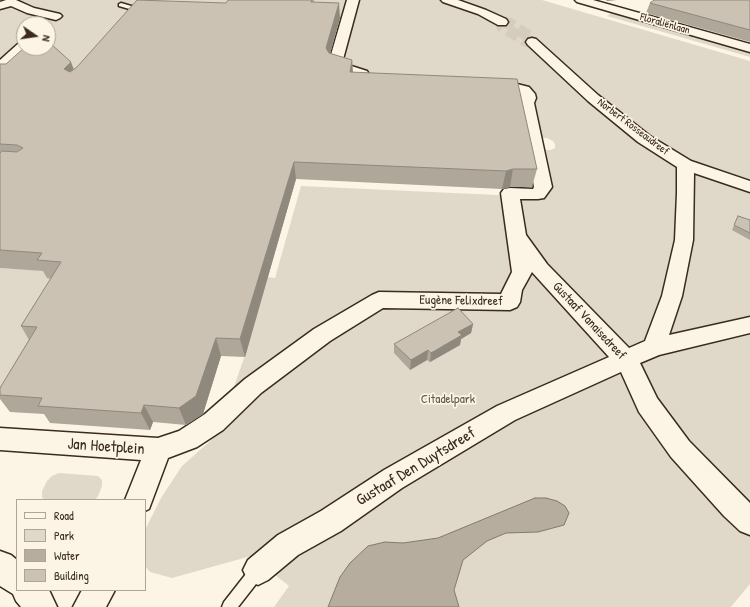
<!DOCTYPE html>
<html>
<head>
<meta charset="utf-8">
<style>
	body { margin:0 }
	#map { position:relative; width:750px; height:607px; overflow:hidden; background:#fcf5e5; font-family:"Patrick Hand",sans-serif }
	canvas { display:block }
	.legend { position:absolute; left:16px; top:499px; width:130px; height:92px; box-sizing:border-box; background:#fcf5e5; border:1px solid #afa495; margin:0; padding:5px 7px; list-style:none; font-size:12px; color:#3b2a1e }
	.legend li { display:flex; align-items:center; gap:8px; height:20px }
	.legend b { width:20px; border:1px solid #afa495 }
	.north { position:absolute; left:16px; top:16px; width:40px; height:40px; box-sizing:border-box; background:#fcf5e5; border:1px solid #afa495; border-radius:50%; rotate:103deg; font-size:11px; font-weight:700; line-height:16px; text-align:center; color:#3b2a1e }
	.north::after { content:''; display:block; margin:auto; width:14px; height:18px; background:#3b2a1e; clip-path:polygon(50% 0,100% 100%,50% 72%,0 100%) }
</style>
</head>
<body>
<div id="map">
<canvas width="750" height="607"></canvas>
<ul class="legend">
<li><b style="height:5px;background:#fcf5e5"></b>Road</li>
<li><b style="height:11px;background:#e0d8c8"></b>Park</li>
<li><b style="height:11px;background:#b7ad9e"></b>Water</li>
<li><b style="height:11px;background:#ccc2b3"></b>Building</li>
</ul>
<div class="north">N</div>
</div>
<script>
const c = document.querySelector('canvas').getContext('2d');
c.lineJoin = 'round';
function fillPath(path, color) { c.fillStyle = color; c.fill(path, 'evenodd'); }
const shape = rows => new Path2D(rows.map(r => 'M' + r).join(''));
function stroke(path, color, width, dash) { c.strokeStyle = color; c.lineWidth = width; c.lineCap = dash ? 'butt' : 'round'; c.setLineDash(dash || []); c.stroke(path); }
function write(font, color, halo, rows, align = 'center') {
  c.font = font + ' "Patrick Hand",sans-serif'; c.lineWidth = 3.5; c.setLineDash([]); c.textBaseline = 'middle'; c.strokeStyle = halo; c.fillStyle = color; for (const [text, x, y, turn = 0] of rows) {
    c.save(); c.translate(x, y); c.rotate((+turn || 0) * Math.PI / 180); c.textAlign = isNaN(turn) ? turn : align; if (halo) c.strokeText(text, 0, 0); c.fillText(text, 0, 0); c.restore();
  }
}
fillPath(shape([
	[0,0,542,0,750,61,750,584,731,607,274,607,289,586,251,556,172,578,150,572,145,566,145,530,161,498,182,466,217,435,244,358,268,277,275,278,301,186,540,197,550,190,541,150,551,150,555,148,555,144,553,141,547,138,539,138,532,93,370,80,342,64,353,19,312,17,88,77,0,78],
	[24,24,48,24,48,48,24,48],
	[614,11,618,12,620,16,750,53,750,57,607,16],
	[0,268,52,271,71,280,16,401,0,399],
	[59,473,98,476,102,480,102,486,98,496,95,500,44,500,42,497,42,491,47,481,52,476]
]), '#e0d8c8');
const water = shape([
	[535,498,546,498,557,501,565,506,569,513,564,525,538,532,506,533,487,541,463,560,454,590,459,607,328,607,340,577,350,563,368,546,385,542,403,543,438,538,535,498]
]);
fillPath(water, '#b7ad9e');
stroke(water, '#85796b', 1);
stroke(shape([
	[502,22,510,24,533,39,532,42,524,40,502,26,502,22]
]), '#d5ccbd', 12, [12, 6]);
const lane = shape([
	[121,3,145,10,146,11,143,13,119,6,119,4,121,3],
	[258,563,263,565,265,570,263,575,238,607,222,607,224,602,253,565,258,563]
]);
const street = shape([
	[6,0,16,0,34,8,60,14,62,16,60,18,56,20,27,13,11,6,0,9,0,2,6,0],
	[347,0,359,0,342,63,367,71,369,74,368,78,382,80,384,83,382,86,377,87,355,85,353,82,355,76,330,68,328,65,347,0],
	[441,0,458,0,486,10,506,19,508,22,506,25,498,25,478,14,443,2,441,0],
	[575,0,593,0,750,44,750,52,577,2,575,0],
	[532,38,536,39,598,95,650,136,691,161,750,181,750,192,694,173,693,240,682,296,669,335,750,317,750,333,659,355,640,363,657,398,689,441,750,503,750,535,740,531,724,516,671,457,639,412,621,372,515,420,402,488,341,531,298,555,268,580,258,585,248,580,243,570,248,560,278,535,321,511,384,470,497,406,609,357,532,272,522,290,520,302,517,307,510,310,383,308,330,341,261,393,223,430,197,447,168,458,149,509,145,511,145,500,125,500,141,460,0,450,0,428,158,438,179,431,205,414,245,379,314,329,372,295,379,292,501,294,512,272,501,193,504,189,510,188,533,189,534,187,520,103,521,95,516,92,486,90,484,87,486,84,491,83,517,84,529,87,535,94,536,98,534,103,552,187,544,198,538,199,520,199,526,235,547,264,629,348,645,341,662,296,675,240,677,193,677,167,638,142,588,101,528,45,526,42,528,39,532,38],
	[24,41,24,48,28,48,5,70,0,71,0,60,20,42,24,41],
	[82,590,115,590,106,607,73,607,82,590]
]);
const primary = shape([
	[0,551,11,555,17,560,17,590,49,590,57,607,21,607,16,601,13,594,0,586,0,551]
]);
stroke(lane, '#3b2a1e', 3);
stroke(street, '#3b2a1e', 3);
stroke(primary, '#3b2a1e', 3);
fillPath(lane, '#fcf5e5');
fillPath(street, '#fcf5e5');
fillPath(primary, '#fcf5e5');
fillPath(shape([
	[258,0,314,0,314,2,340,18,330,54,352,60,353,72,537,169,532,187,510,187,502,189,296,179,245,357,221,356,203,414,186,425,153,422,150,430,50,423,44,414,10,412,0,399,0,388,29,340,21,326,51,279,47,278,43,271,0,268,0,64,74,70,226,3],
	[750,0,750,42,646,13,650,3],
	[738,216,750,220,750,240,732,230],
	[473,324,471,333,461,339,460,345,430,362,427,360,410,370,394,353,394,344]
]), '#afa79a');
fillPath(shape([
	[607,0,617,0,606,1],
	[339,3,340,18,327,65,326,48],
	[352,60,353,77,350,72],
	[71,62,77,78,64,69],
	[294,162,296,179,245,357,240,339],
	[513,169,510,187,502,189,506,171],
	[473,324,471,333,461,339,460,345,430,362,431,353,458,332],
	[216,338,221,356,203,414,186,425,179,408],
	[428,350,427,360,410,370,411,360],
	[144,405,153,422,150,430,141,413]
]), '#8f887d');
const building = shape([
	[137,0,226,3,228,0,312,0,311,2,339,3,326,48,329,53,352,60,350,72,517,79,537,169,513,169,506,171,294,162,240,339,216,338,196,396,179,408,144,405,141,413,38,406,42,398,0,395,0,388,37,327,21,326,61,262,37,260,42,253,0,250,0,153,2,151,17,152,23,148,17,145,0,144,0,64,6,64,24,48,48,48,48,44,51,44,71,62,64,69,70,72,77,67,137,0],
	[654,0,750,0,750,30,650,3,654,0],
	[738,216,750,220,750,233,734,225,738,216],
	[458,308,473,324,458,332,462,335,431,353,428,350,411,360,394,344,458,308]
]);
fillPath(building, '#ccc2b3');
stroke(building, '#8f887d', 1);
write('11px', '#3b2a1e', '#fcf5e5', [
	["Floraliënlaan",665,24,16],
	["Norbert Rosseaudreef",633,127,37]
]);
write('13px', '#3b2a1e', '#fcf5e5', [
	["Eugène Felixdreef",461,301,1],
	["Gustaaf Vanaisedreef",589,321,47]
]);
write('13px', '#645648', '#fcf5e5', [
	["Citadelpark",448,400]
]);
write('16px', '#3b2a1e', '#fcf5e5', [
	["Jan Hoetplein",106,447,4],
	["Gustaaf Den Duytsdreef",416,467,-31]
]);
</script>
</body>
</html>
